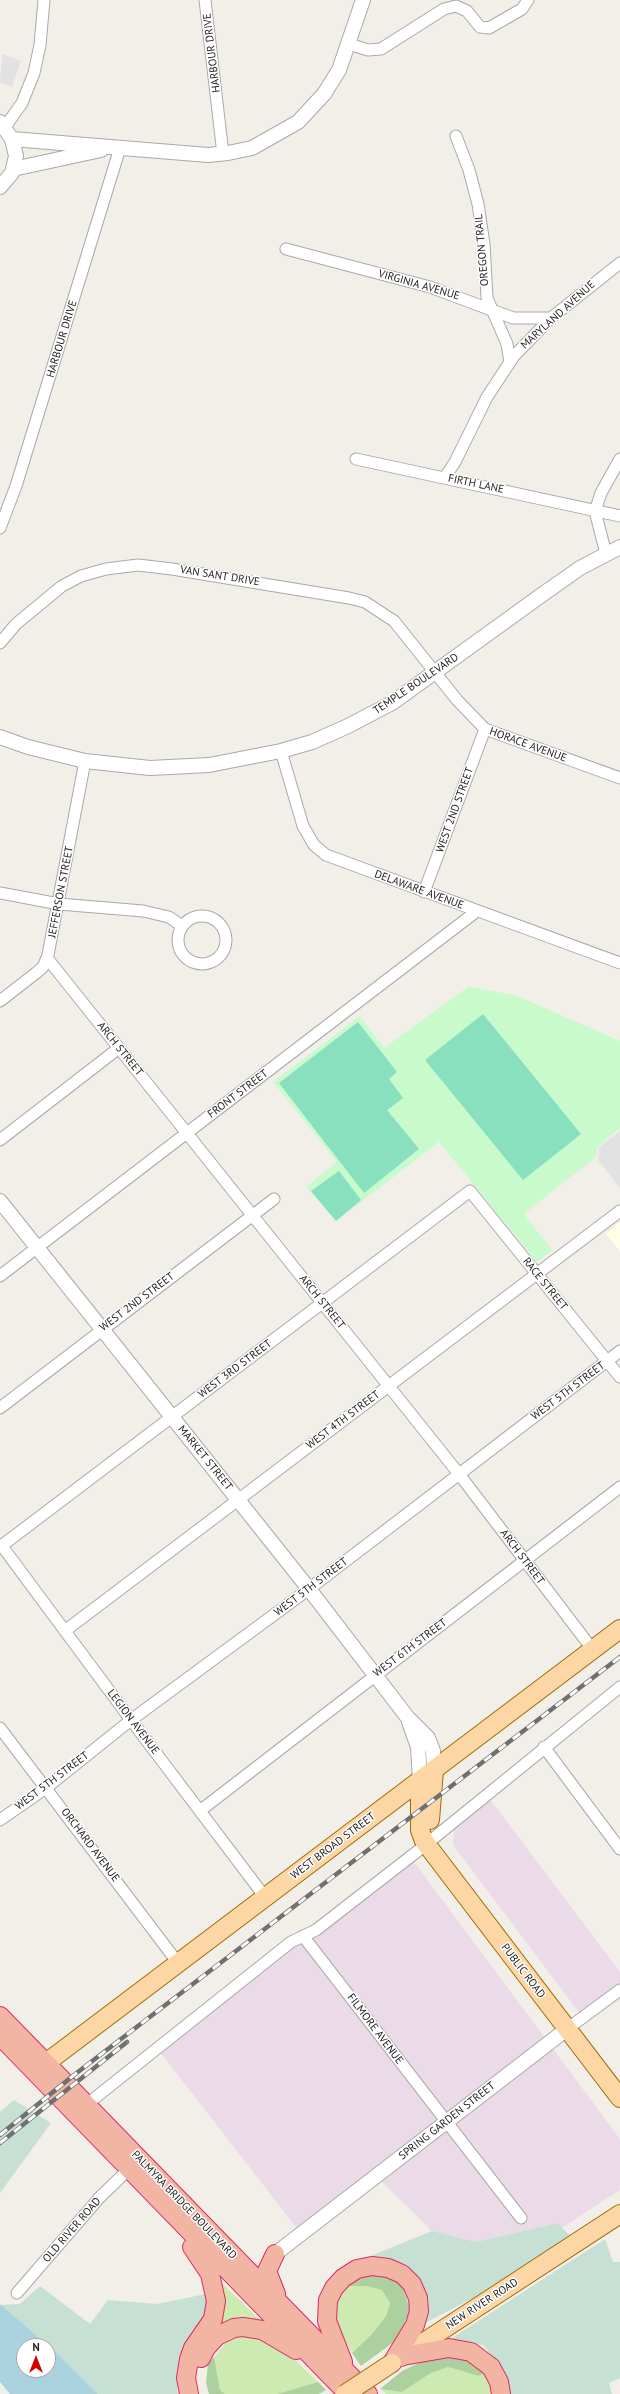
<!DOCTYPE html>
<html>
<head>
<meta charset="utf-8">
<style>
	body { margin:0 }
	#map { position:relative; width:620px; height:2394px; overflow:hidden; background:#f2efe9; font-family:"PT Sans",sans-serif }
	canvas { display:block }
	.north { position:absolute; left:16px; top:2338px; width:40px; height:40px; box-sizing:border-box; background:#fff; border:1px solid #a7a7a7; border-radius:50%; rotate:0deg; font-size:11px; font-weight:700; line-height:16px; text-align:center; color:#222 }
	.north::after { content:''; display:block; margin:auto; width:14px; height:18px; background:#d40000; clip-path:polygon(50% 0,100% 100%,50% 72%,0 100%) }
</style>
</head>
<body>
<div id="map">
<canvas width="620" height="2394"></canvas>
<div class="north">N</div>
</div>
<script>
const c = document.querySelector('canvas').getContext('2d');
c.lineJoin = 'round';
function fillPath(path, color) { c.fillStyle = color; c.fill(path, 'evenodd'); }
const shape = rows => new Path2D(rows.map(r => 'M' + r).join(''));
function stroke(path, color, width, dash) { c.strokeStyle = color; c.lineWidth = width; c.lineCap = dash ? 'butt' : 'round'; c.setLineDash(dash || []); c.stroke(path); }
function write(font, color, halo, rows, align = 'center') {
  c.font = font + ' "PT Sans",sans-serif'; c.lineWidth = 3; c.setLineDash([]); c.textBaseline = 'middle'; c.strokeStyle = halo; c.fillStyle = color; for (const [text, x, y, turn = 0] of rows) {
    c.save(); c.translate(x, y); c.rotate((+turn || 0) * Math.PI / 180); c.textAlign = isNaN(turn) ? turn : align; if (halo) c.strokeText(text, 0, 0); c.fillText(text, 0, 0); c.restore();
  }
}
fillPath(shape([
	[486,1794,620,1972,620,1990,584,2019,453,1845,455,1818],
	[409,1855,620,2139,620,2190,562,2228,558,2223,476,2242,432,2231,378,2178,302,2235,160,2052]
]), '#ebdbe8');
fillPath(shape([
	[620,1222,620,1251,606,1234]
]), '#ffffe5');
fillPath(shape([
	[222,2283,265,2325,212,2331,221,2314,225,2294],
	[346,2286,366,2286,382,2290,390,2303,386,2316,371,2335,352,2353,337,2326,334,2312,336,2302],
	[252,2335,281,2346,318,2382,277,2394,225,2394,220,2390,214,2357,231,2337],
	[448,2367,479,2376,486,2373,491,2385,491,2394,386,2394,380,2389,402,2392,431,2373]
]), '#cdebb0');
fillPath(shape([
	[380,2272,401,2282,410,2309,398,2339,361,2366,352,2353,371,2335,386,2316,390,2303,382,2290,366,2286,346,2286,363,2275],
	[456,2354,472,2362,486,2373,479,2376,448,2367,431,2373,402,2392,380,2389,402,2371,429,2358],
	[214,2357,220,2390,225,2394,209,2394,206,2383,208,2364],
	[318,2382,326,2390,319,2394,277,2394]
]), '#add19e');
fillPath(shape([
	[14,2100,51,2123,0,2193,0,2112],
	[558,2223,570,2236,475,2297,423,2324,423,2288,407,2264,368,2257,432,2231,476,2242],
	[605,2239,613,2262,620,2262,620,2378,609,2383,612,2394,511,2394,504,2369,483,2345,449,2340],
	[40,2286,90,2324,108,2300,158,2304,210,2293,209,2306,201,2327,187,2344,178,2366,177,2391,179,2394,98,2394,56,2352,1,2305,20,2304]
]), '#c6e0d4');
fillPath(shape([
	[468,987,515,995,620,1041,620,1128,598,1146,596,1157,524,1214,552,1250,537,1262,439,1142,336,1221,306,1187,337,1162,273,1082,360,1016,384,1048]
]), '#c8facc');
fillPath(shape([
	[483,1014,581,1134,523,1180,425,1060],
	[358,1022,397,1072,389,1079,403,1098,387,1110,419,1149,364,1193,279,1083],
	[339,1171,361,1200,336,1221,311,1191]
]), '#88e0be');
fillPath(shape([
	[2,54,21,61,12,87,0,82],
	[620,1131,620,1188,598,1160,599,1147]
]), '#e2e2e2');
fillPath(shape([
	[0,2304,56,2352,98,2394,10,2394,0,2382],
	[24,2346,48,2346,48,2370,24,2370]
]), '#aad3df');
const minor = shape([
	[205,0,223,154],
	[349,44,368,50,381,49,444,9,456,6,467,11,480,27,489,28,522,9,528,0],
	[5,127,22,103,34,73,40,45,44,0],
	[456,136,469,170,478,204,484,244,487,298,507,344,510,362],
	[286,249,430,287,513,318,551,318],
	[356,459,620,516],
	[445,477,455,462,487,397,514,356,551,318,620,263],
	[0,528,16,486,120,148],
	[606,554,595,511,601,493,620,459],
	[0,643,16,624,62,586,81,576,106,569,138,565,172,569,349,598,365,602,394,621,457,700,485,729,620,778],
	[281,751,303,826,314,845,326,855,620,963],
	[424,892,485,729],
	[0,893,59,904,143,911,169,917,182,926],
	'178 940a24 24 0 1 1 48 0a24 24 0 1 1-48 0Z',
	[47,958,459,1474,593,1650],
	[0,1001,36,973,43,967,48,955,85,761],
	[0,1140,119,1048],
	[0,1276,477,911],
	[0,1408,274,1199],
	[2,1546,131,1720,265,1897],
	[0,1547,470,1191,620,1377],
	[66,1630,620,1211],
	[0,1728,178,1963],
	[544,1747,620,1849],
	[201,1810,620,1487],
	[0,1820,46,1788,131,1720,309,1589,620,1351],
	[303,1936,521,2218],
	[567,2029,620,1990],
	[86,2105,291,1942,316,1930,419,1850,620,1687],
	[17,2293,100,2197,129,2169]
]);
const tertiary = shape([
	[0,122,12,139,16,156,12,173,0,187],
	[12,139,208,155,228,153,252,148,298,122,324,94,339,70,363,0],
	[13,169,101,150],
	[0,737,28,747,85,761,150,768,209,765,281,751,312,742,348,726,392,703,543,594,580,568,620,547],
	[0,1201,309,1589,408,1718,428,1738,433,1751,434,1770],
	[409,1722,418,1747,420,1780],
	[275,2254,567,2029]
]);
const primary = shape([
	[420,1780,420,1830,424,1841,620,2098],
	[430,1820,434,1770],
	[46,2063,620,1629],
	[401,2357,620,2214]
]);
const trunk = shape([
	[0,2016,368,2394],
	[0,2036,348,2394],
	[275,2254,267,2271,276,2294],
	[403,2356,449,2348,471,2352,491,2367,499,2382,501,2394],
	[201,2358,206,2348,217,2336,234,2328,243,2327,262,2330,296,2350],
	[343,2362,327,2321,328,2300,334,2288,343,2278,357,2269,372,2266,388,2268,402,2274,412,2284,418,2298,419,2311,415,2325,392,2363],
	[189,2394,186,2378,189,2359,193,2348,213,2319,216,2301,210,2274,192,2247]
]);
stroke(minor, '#a9a9a9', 13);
stroke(tertiary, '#a9a9a9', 16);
stroke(primary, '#a06b00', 20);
stroke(trunk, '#dc2a67', 20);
stroke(minor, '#fff', 11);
stroke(tertiary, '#fff', 14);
stroke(primary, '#fcd6a4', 18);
stroke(trunk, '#f2b4a3', 18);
const rail = shape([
	[0,2135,74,2075,620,1657],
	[0,2143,127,2042]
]);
stroke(rail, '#707070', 4.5);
stroke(rail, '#fff', 3, [9]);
const primaryBridge = shape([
	[345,2394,392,2363]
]);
stroke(primaryBridge, '#a06b00', 20, []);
stroke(primaryBridge, '#fcd6a4', 18);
write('11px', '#222', '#fff', [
	["HARBOUR DRIVE",212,53,-97],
	["OREGON TRAIL",482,250,-95],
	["VIRGINIA AVENUE",419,285,16],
	["MARYLAND AVENUE",558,315,-42],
	["HARBOUR DRIVE",62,339,-73],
	["FIRTH LANE",476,484,12],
	["VAN SANT DRIVE",220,576,9],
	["TEMPLE BOULEVARD",416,684,-34],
	["HORACE AVENUE",528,745,20],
	["WEST 2ND STREET",455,810,-70],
	["DELAWARE AVENUE",419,890,20],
	["JEFFERSON STREET",61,892,-79],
	["ARCH STREET",120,1049,51],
	["FRONT STREET",238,1094,-37],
	["RACE STREET",545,1284,51],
	["WEST 2ND STREET",137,1302,-37],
	["ARCH STREET",322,1302,51],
	["WEST 3RD STREET",235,1369,-37],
	["WEST 5TH STREET",568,1391,-37],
	["WEST 4TH STREET",343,1420,-37],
	["MARKET STREET",205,1458,51],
	["ARCH STREET",522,1557,53],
	["WEST 5TH STREET",311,1587,-37],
	["WEST 6TH STREET",410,1648,-37],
	["LEGION AVENUE",133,1722,53],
	["WEST 5TH STREET",52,1781,-37],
	["ORCHARD AVENUE",90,1845,53],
	["WEST BROAD STREET",333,1846,-37],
	["PUBLIC ROAD",523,1971,53],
	["FILMORE AVENUE",375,2029,53],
	["SPRING GARDEN STREET",447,2121,-38],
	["PALMYRA BRIDGE BOULEVARD",184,2205,46],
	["OLD RIVER ROAD",72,2230,-49],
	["NEW RIVER ROAD",482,2304,-33]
]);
</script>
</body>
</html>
